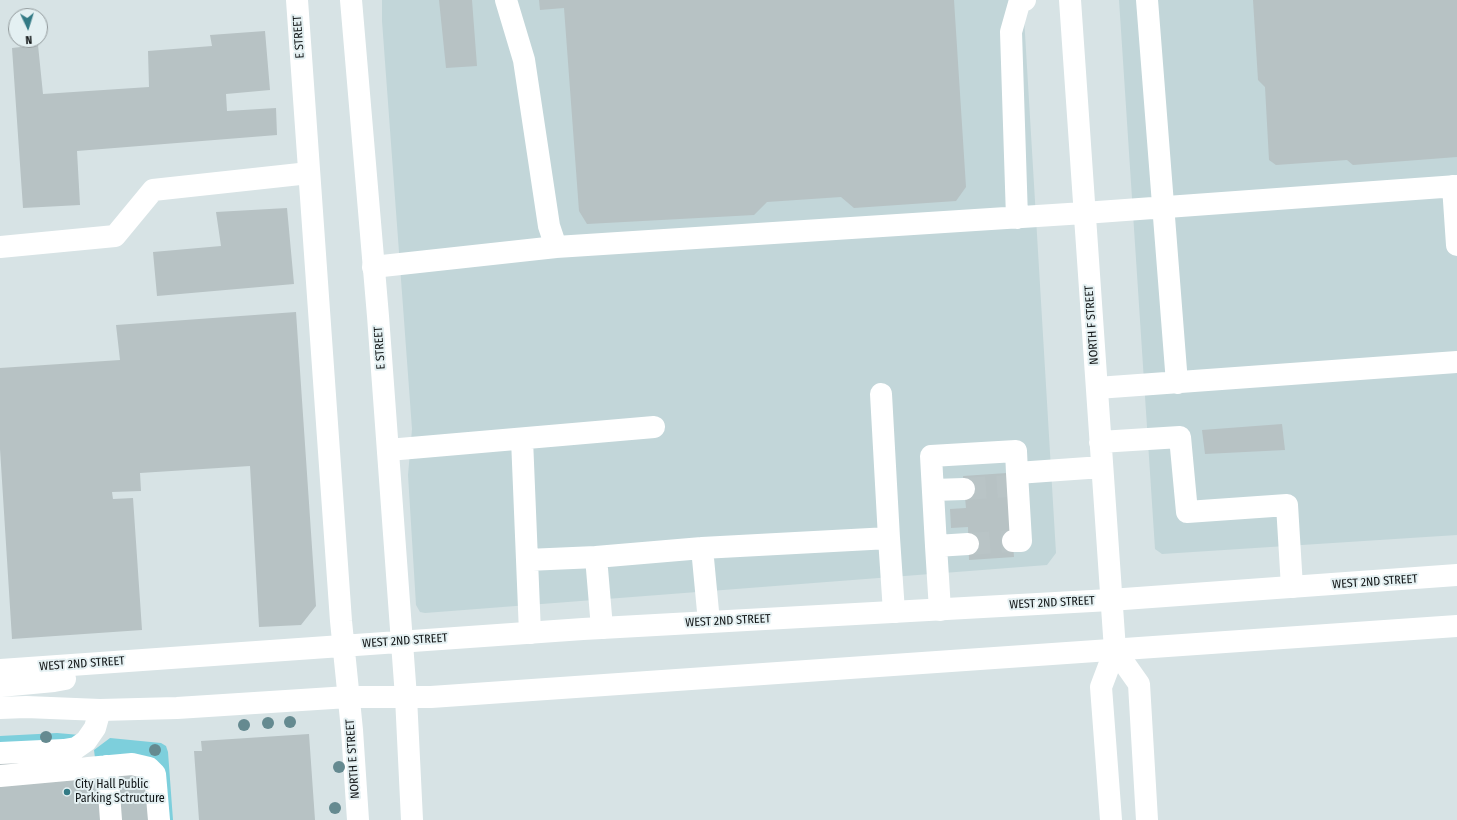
<!DOCTYPE html>
<html>
<head>
<meta charset="utf-8">
<style>
	body { margin:0 }
	#map { position:relative; width:1457px; height:820px; overflow:hidden; background:#d7e3e5; font-family:"Fira Sans Condensed",sans-serif }
	canvas { display:block }
	.north { position:absolute; left:8px; top:8px; width:40px; height:40px; box-sizing:border-box; background:#e4f0f2; border:1px solid #90989a; border-radius:50%; rotate:176deg; font-size:11px; font-weight:700; line-height:16px; text-align:center; color:#111516 }
	.north::after { content:''; display:block; margin:auto; width:14px; height:18px; background:#337a85; clip-path:polygon(50% 0,100% 100%,50% 72%,0 100%) }
</style>
</head>
<body>
<div id="map">
<canvas width="1457" height="820"></canvas>
<div class="north">N</div>
</div>
<script>
const c = document.querySelector('canvas').getContext('2d');
c.lineJoin = 'round';
function fillPath(path, color) { c.fillStyle = color; c.fill(path, 'evenodd'); }
const shape = rows => new Path2D(rows.map(r => 'M' + r).join(''));
function stroke(path, color, width, dash) { c.strokeStyle = color; c.lineWidth = width; c.lineCap = dash ? 'butt' : 'round'; c.setLineDash(dash || []); c.stroke(path); }
function write(font, color, halo, rows, align = 'center') {
  c.font = font + ' "Fira Sans Condensed",sans-serif'; c.lineWidth = 4; c.setLineDash([]); c.textBaseline = 'middle'; c.strokeStyle = halo; c.fillStyle = color; for (const [text, x, y, turn = 0] of rows) {
    c.save(); c.translate(x, y); c.rotate((+turn || 0) * Math.PI / 180); c.textAlign = isNaN(turn) ? turn : align; if (halo) c.strokeText(text, 0, 0); c.fillText(text, 0, 0); c.restore();
  }
}
fillPath(shape([
	[382,0,1023,0,1056,553,1047,565,425,613,420,612,416,605,408,475,412,429,382,21],
	[1119,0,1457,0,1457,535,1162,554,1155,549]
]), '#c2d6d9');
fillPath(shape([
	[57,733,80,735,77,739,0,747,0,736],
	[110,738,161,743,166,746,168,752,173,820,167,820,164,780,95,758,94,750]
]), '#7dcfdc');
fillPath(shape([
	[439,0,472,0,477,66,446,68],
	[539,0,954,0,966,187,956,201,854,208,841,197,767,202,754,215,587,224,579,211,564,8,540,10],
	[1253,0,1457,0,1457,157,1353,165,1347,160,1276,165,1269,160,1265,87,1258,80],
	[265,31,270,90,226,94,227,111,276,108,277,135,77,151,80,205,23,208,12,48,38,45,43,94,149,87,148,51,212,46,210,35],
	[287,208,294,284,157,296,153,252,221,246,216,212],
	[296,312,316,606,301,625,259,627,250,466,140,473,141,491,112,492,113,499,133,498,142,630,12,639,0,449,0,368,120,360,116,325],
	[1282,424,1285,450,1205,454,1202,430],
	[1007,473,1014,557,969,560,968,527,951,528,950,509,966,508,963,476],
	[309,734,315,820,199,820,194,751,202,751,201,741],
	[131,755,167,820,0,820,0,762]
]), '#b7c2c4');
stroke(shape([
	[964,489,1008,486],
	[968,544,1013,541]
]), '#b9c4c6', 22, [22, 11]);
stroke(shape([
	[506,0,524,60,549,226,556,247,1084,213,1457,186],
	[1070,0,1115,650,1101,687,1111,820],
	[1147,0,1177,383],
	[1453,186,1457,245],
	[1017,218,1011,32,1020,0,1025,0],
	[0,247,115,236,153,190,309,173],
	[373,267,556,247],
	[1097,388,1457,362],
	[881,394,889,538],
	[522,439,527,560],
	[1100,442,1180,437,1187,512,1287,505,1292,587],
	[388,450,654,427],
	[933,490,964,489],
	[1013,541,1021,541,1017,473,1102,467],
	[936,546,931,456,1016,451,1017,473],
	[940,610,936,546,968,544],
	[709,622,702,548,889,538,894,612],
	[602,628,596,557,702,548],
	[530,633,527,560,596,557],
	[1115,650,1139,684,1147,820],
	[0,753,64,750,76,748,86,741,95,728,100,710],
	[107,766,111,820],
	[0,776,132,764,149,768,155,774,159,820]
]), '#fff', 22);
stroke(shape([
	[297,0,341,621,352,730,358,820],
	[351,0,378,316,406,697,412,820],
	[0,670,583,629,1110,600,1457,575],
	[0,686,54,681,65,679],
	[0,708,26,707,100,710,177,708,348,697,431,697,1457,626]
]), '#fff', 22);
c.fillStyle = '#658a90';
for (const [x, y] of [
	[290,722],
	[268,723],
	[244,725],
	[46,737],
	[155,750],
	[339,767],
	[335,808]
]) { c.beginPath(); c.arc(x, y, 6, 0, 2 * Math.PI); c.fill(); }
for (const [x, y, r, color] of [
	[67,792,4,"#337a85"]
]) { const dot = new Path2D(); dot.arc(x, y, r, 0, 2 * Math.PI); c.fillStyle = color; c.fill(dot); stroke(dot, '#e4f0f2', 1.5); }
write('12px', '#111516', '#e4f0f2', [
	["E STREET",299,37,-94],
	["NORTH F STREET",1092,325,-94],
	["E STREET",380,348,-94],
	["WEST 2ND STREET",1375,582,-4],
	["WEST 2ND STREET",1052,603,-3],
	["WEST 2ND STREET",728,621,-3],
	["WEST 2ND STREET",405,641,-4],
	["WEST 2ND STREET",82,664,-4],
	["NORTH E STREET",353,759,-94]
]);
write('12px', '#111516', '#e4f0f2', [
	["City Hall Public",75,785],
	["Parking Sctructure",75,799]
], 'left');
</script>
</body>
</html>
